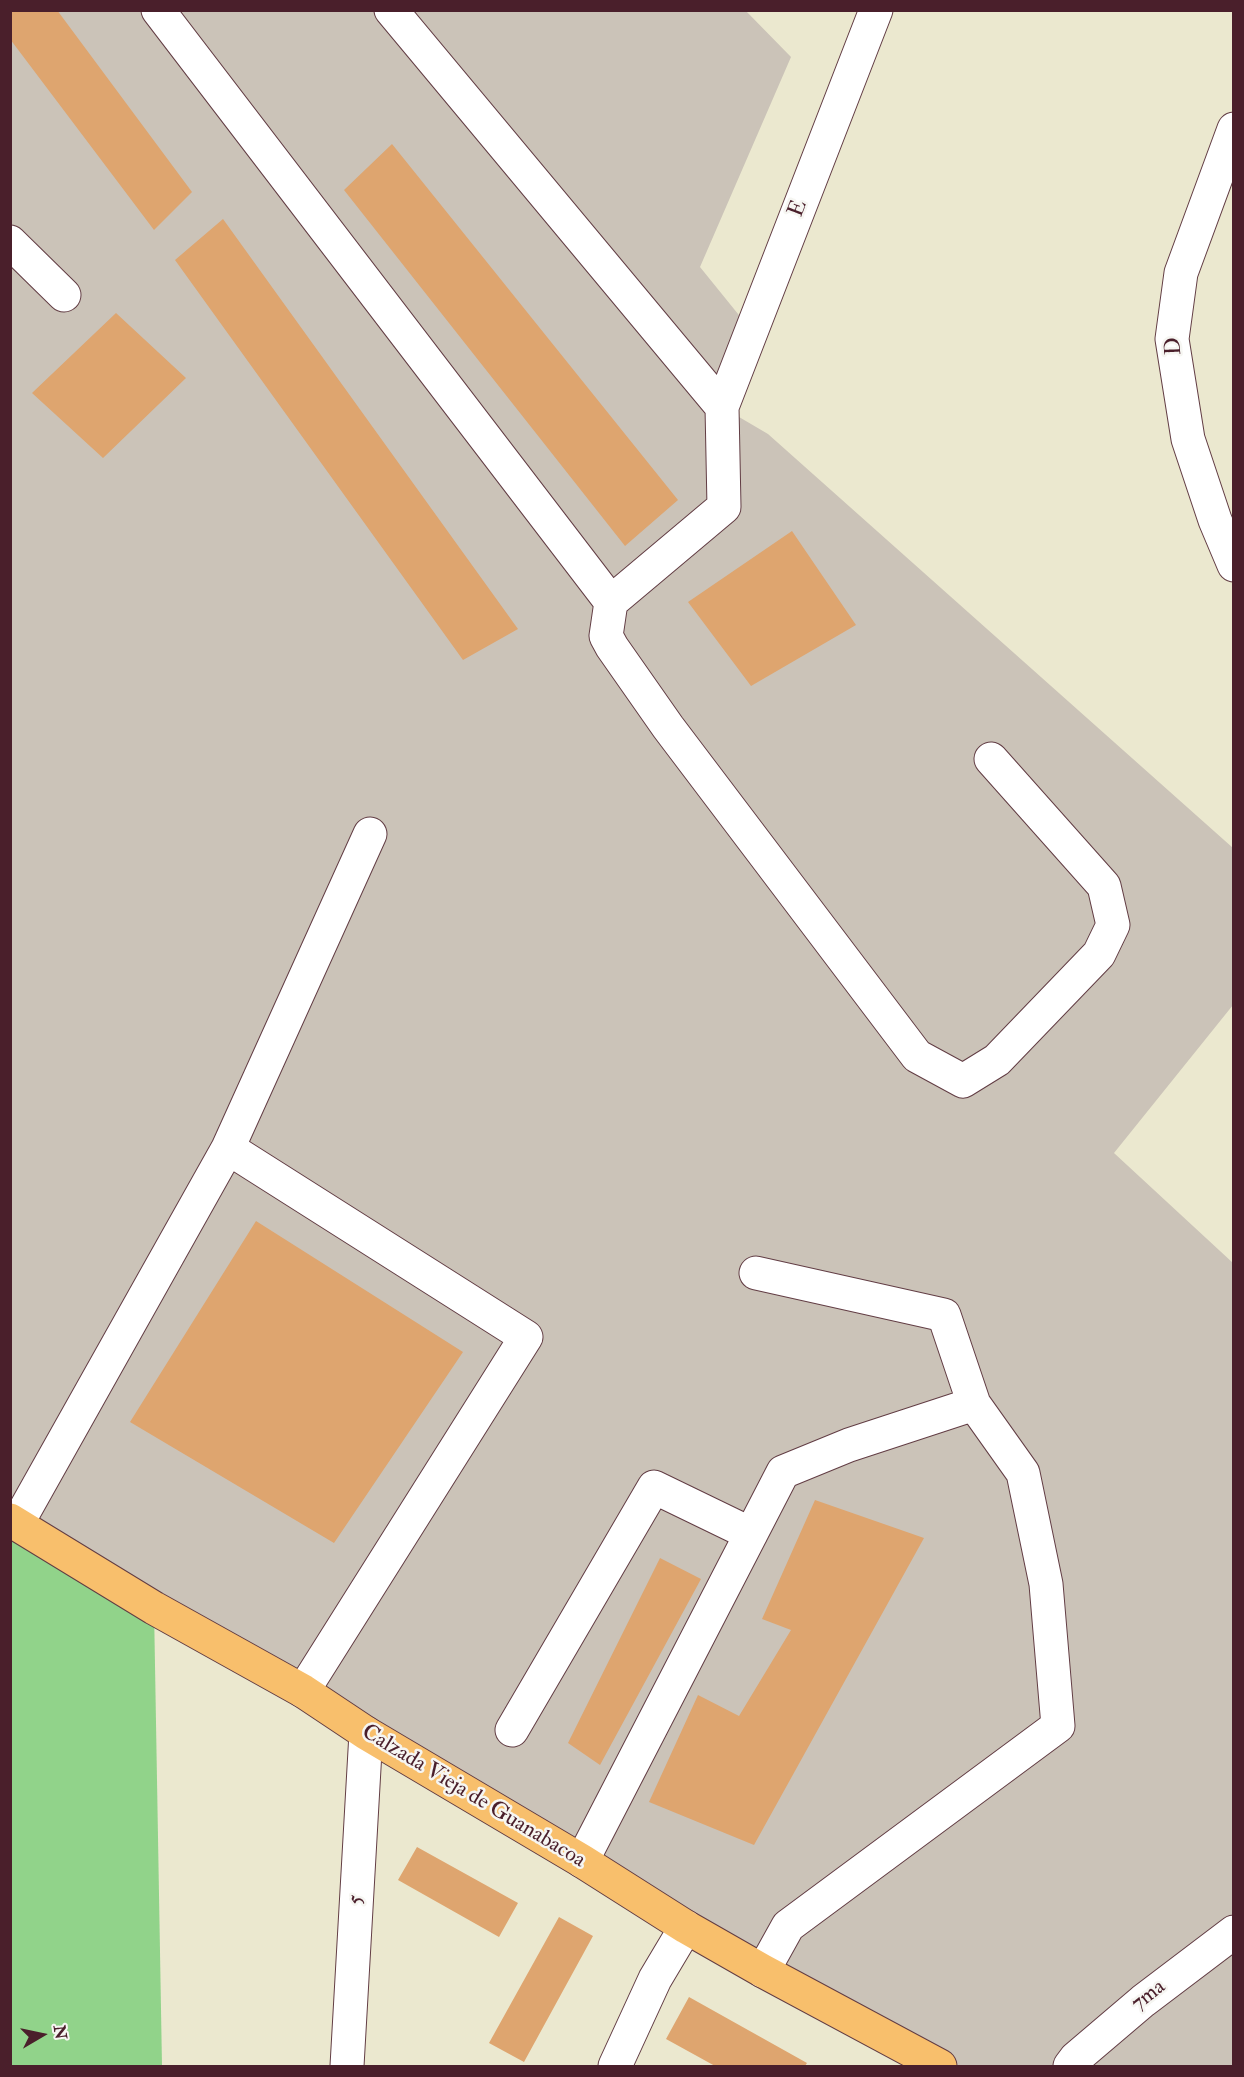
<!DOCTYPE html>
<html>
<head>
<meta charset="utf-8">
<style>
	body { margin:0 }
	#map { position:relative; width:1244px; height:2077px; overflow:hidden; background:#ebe8cf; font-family:"IM FELL Double Pica",serif }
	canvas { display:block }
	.frame { position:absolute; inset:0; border:12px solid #4a1f2b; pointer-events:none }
	.north { position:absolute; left:12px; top:2005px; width:60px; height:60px; -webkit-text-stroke:4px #f6f6f2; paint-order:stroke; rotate:81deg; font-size:16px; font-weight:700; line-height:24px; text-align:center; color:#4a1f2b }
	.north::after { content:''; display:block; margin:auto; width:21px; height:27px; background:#4a1f2b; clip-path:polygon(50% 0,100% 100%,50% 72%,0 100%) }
</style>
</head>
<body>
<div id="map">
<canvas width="1244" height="2077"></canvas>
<div class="frame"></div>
<div class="north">N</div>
</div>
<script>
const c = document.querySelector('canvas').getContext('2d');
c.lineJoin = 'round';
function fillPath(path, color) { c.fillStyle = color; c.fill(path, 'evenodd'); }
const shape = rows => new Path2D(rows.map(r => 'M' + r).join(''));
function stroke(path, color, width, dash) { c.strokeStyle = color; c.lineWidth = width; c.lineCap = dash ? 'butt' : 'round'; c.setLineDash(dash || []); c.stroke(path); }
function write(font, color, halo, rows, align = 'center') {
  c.font = font + ' "IM FELL Double Pica",serif'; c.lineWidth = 5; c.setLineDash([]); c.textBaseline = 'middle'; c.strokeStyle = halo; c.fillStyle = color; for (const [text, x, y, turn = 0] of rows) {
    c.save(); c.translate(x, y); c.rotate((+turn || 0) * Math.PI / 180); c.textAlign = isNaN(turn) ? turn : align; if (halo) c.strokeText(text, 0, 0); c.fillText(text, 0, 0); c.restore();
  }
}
fillPath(shape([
	[10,11,746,11,791,57,700,267,751,330,722,407,768,434,1233,848,1233,1005,1114,1153,1233,1263,1233,2066,940,2066,11,1539]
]), '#cbc3b8');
fillPath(shape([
	[10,1539,154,1608,162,2066,11,2066]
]), '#91d38a');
fillPath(shape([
	[10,10,57,10,192,192,154,230,10,39],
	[392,144,678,500,625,546,344,190],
	[223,219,518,629,463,660,175,260],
	[116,313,186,378,103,458,32,393],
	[792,531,856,625,751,686,688,602],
	[256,1221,463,1352,334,1543,130,1422],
	[815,1500,924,1538,754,1845,649,1802,698,1695,739,1716,791,1630,762,1619],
	[660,1558,701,1579,600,1765,568,1743],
	[417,1847,518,1903,499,1937,398,1880],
	[559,1917,593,1936,524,2062,489,2043],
	[689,1997,807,2063,805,2066,715,2066,666,2039]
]), '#dea56f');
const minor = shape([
	[158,10,611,602],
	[391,10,722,407,724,507,611,602,606,636,612,647,668,727,917,1056,963,1081,997,1060,1099,954,1113,925,1104,886,991,759],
	[1234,129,1181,273,1172,339,1188,439,1215,520,1234,565],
	[10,242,64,295],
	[722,407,876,10],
	[756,1273,944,1315,974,1404],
	[17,1524,228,1148],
	[303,1691,526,1337,228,1148,370,834],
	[512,1730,654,1487,751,1534],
	[582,1861,783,1472,849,1445,974,1404,1023,1473,1046,1584,1058,1726,788,1926,763,1971],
	[347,2066,366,1733],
	[615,2066,655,1979,686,1927],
	[1070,2066,1076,2058,1143,2001,1234,1932]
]);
const major = shape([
	[10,1520,154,1608,303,1691,366,1733,582,1861,686,1927,763,1971,940,2066]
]);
stroke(minor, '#623d44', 35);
stroke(major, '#623d44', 35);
stroke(minor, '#fff', 33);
stroke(major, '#f8bf6c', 33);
write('22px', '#4a1f2b', '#f6f6f2', [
	["E",799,209,-69],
	["D",1175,346,-93],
	["Calzada Vieja de Guanabacoa",473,1797,31],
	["5",357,1900,-87],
	["7ma",1149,1996,-38]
]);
</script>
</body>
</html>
